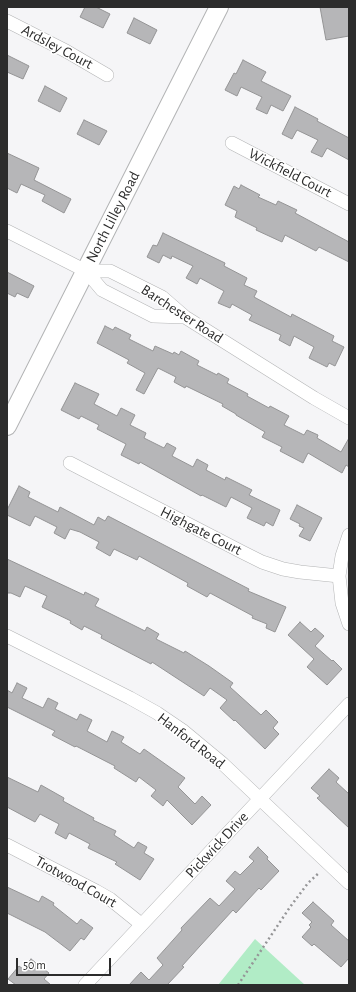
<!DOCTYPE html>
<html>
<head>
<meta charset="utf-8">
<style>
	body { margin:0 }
	#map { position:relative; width:356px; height:992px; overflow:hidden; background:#f5f5f7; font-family:"Alegreya Sans",sans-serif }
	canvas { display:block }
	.frame { position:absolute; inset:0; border:8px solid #2c2c2c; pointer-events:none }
	.scale { position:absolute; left:16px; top:958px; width:95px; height:18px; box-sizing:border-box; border:2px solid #2c2c2c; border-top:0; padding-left:5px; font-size:12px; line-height:14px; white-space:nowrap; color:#2c2c2c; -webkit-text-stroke:3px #fff; paint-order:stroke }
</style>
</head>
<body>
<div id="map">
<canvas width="356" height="992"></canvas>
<div class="frame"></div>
<div class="scale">50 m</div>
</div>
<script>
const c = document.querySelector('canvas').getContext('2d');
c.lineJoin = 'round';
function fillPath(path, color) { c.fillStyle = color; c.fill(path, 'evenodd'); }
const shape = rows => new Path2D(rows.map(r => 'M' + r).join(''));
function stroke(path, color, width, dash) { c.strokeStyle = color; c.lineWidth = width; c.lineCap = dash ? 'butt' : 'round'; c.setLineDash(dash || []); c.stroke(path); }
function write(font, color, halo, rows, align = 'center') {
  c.font = font + ' "Alegreya Sans",sans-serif'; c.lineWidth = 3; c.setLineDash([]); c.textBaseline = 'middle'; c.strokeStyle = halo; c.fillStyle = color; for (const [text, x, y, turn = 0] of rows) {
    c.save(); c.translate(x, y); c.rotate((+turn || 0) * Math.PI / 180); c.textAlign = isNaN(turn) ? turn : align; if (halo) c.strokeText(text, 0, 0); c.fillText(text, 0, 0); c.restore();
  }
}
fillPath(shape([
	[255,939,305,985,218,985]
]), '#b1ecc6');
const building = shape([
	[85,7,96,7,110,14,103,28,80,17,85,7],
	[320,7,349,7,349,36,326,40,320,7],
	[134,18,157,30,150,44,127,33,134,18],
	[7,55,29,66,23,79,7,72,7,55],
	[243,60,266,72,261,81,291,96,283,111,271,105,267,114,256,109,262,97,241,87,237,96,225,90,234,73,236,74,243,60],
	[45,86,67,98,60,112,38,101,45,86],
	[295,107,318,119,317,121,349,138,349,160,327,148,322,157,311,152,318,140,297,130,292,139,282,134,295,107],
	[84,120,107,131,99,145,77,134,84,120],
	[7,153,39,168,34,180,71,199,64,213,42,201,45,195,21,184,17,193,7,188,7,153],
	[241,185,260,195,258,197,276,205,278,201,297,210,295,213,349,242,349,262,319,247,316,251,285,235,282,242,256,230,257,228,235,217,237,211,225,205,234,186,239,189,241,185],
	[163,233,225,263,224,266,247,278,244,285,257,291,254,297,291,317,292,314,334,336,332,341,344,347,335,366,329,363,327,367,309,358,314,347,294,336,290,346,279,340,281,335,249,320,252,315,232,304,230,308,218,303,224,291,200,278,197,284,186,278,193,266,172,256,171,259,163,255,159,263,147,257,153,245,157,246,163,233],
	[7,272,34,286,28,298,17,293,15,297,7,293,7,272],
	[105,326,113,330,115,327,131,335,129,339,153,351,155,346,173,354,174,352,179,355,181,351,199,361,197,365,217,375,218,373,229,379,227,383,248,394,247,396,269,408,270,406,289,416,284,425,304,435,307,430,318,435,317,438,341,452,349,438,349,467,346,465,342,473,308,453,303,463,280,451,282,447,262,437,265,432,236,415,236,414,222,406,223,404,186,386,185,388,174,382,176,377,158,368,144,394,136,390,145,373,127,363,129,360,97,343,105,326],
	[75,383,99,394,94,404,117,416,121,408,135,415,130,425,146,433,144,438,164,448,167,443,176,448,172,456,193,467,197,459,208,465,206,470,225,480,226,477,252,490,249,495,280,510,273,526,266,522,264,526,247,518,252,508,231,497,226,507,202,495,201,496,140,462,139,464,121,455,126,444,97,429,99,425,81,416,79,419,61,410,75,383],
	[19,486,30,492,28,497,58,512,60,507,94,525,98,517,105,521,108,516,220,574,249,589,248,591,286,607,275,632,266,628,267,624,252,618,253,616,210,593,207,597,187,586,188,583,139,556,137,560,114,549,110,556,96,548,99,542,80,532,70,529,65,539,54,533,57,527,35,516,30,526,7,515,7,510,19,486],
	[297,505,322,518,310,541,299,536,304,528,299,526,300,524,290,519,297,505],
	[7,559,84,595,85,592,99,599,95,606,145,631,147,627,159,634,156,639,184,653,185,651,209,666,233,683,230,687,261,715,266,710,278,722,273,728,279,734,265,749,235,720,234,721,220,708,227,700,210,688,204,696,152,662,151,664,101,638,102,635,84,626,82,630,70,623,71,621,42,607,47,596,25,586,20,597,11,593,7,593,7,559],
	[300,622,311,632,315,628,324,636,315,646,332,661,333,660,342,669,327,685,307,667,314,659,288,635,300,622],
	[17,683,27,688,22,698,43,708,48,698,58,703,55,709,77,720,80,714,92,720,87,731,107,742,112,731,124,737,121,742,140,754,144,749,185,778,178,787,195,804,202,796,211,805,192,825,167,800,163,806,151,796,156,790,139,777,136,782,114,768,115,766,76,746,75,747,52,735,55,731,7,707,7,690,12,693,17,683],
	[329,769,339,778,336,782,349,794,349,828,317,798,320,796,311,788,329,769],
	[7,777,38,792,41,785,64,798,63,801,94,818,93,820,116,831,114,835,134,848,138,842,147,847,144,853,154,859,140,880,115,864,117,862,88,848,90,844,69,833,66,839,55,833,59,824,40,814,35,822,7,807,7,777],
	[258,847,268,857,267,859,279,871,261,890,259,888,236,913,233,910,200,946,182,966,184,967,167,985,129,985,141,972,149,980,163,965,157,958,182,930,181,928,210,898,219,906,235,889,226,881,235,871,240,875,254,861,249,857,258,847],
	[7,887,39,902,42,896,54,903,53,905,77,924,81,919,93,928,84,940,81,938,70,951,45,932,7,913,7,887],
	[313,902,334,921,331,925,349,941,349,958,341,967,314,944,312,946,302,937,311,927,309,925,312,922,302,913,313,902],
	[31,959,49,973,44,979,51,985,16,985,8,979,19,966,23,969,31,959]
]);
fillPath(building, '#b6b6b8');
stroke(building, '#949495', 1);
const street = shape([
	[7,21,66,51,107,75],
	[232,143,349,204],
	[7,231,86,271,110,271,162,297,185,317,314,398,349,418],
	[86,271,102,290,153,316,185,317],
	[70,463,242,552,262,562,283,569,300,572,339,576],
	[349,535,342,556,339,576,342,603,349,624],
	[7,636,130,698,157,713,182,730,223,764,349,883],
	[7,845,96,891,110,899,141,924],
	[85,985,349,704]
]);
const secondary = shape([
	[7,426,219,7]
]);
stroke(street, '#b3b4b5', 14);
stroke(secondary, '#b3b4b5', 20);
stroke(shape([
	[238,985,290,907,308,883,320,872]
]), '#959597', 2.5, [2, 3]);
stroke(street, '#fff', 13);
stroke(secondary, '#fff', 18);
write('15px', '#2c2c2c', '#fff', [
	["Ardsley Court",57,47,28],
	["Wickfield Court",290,173,27],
	["North Lilley Road",113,217,-63],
	["Barchester Road",182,314,33],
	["Highgate Court",201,531,27],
	["Hanford Road",191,741,38],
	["Pickwick Drive",217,845,-47],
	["Trotwood Court",76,882,29]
]);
</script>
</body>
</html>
